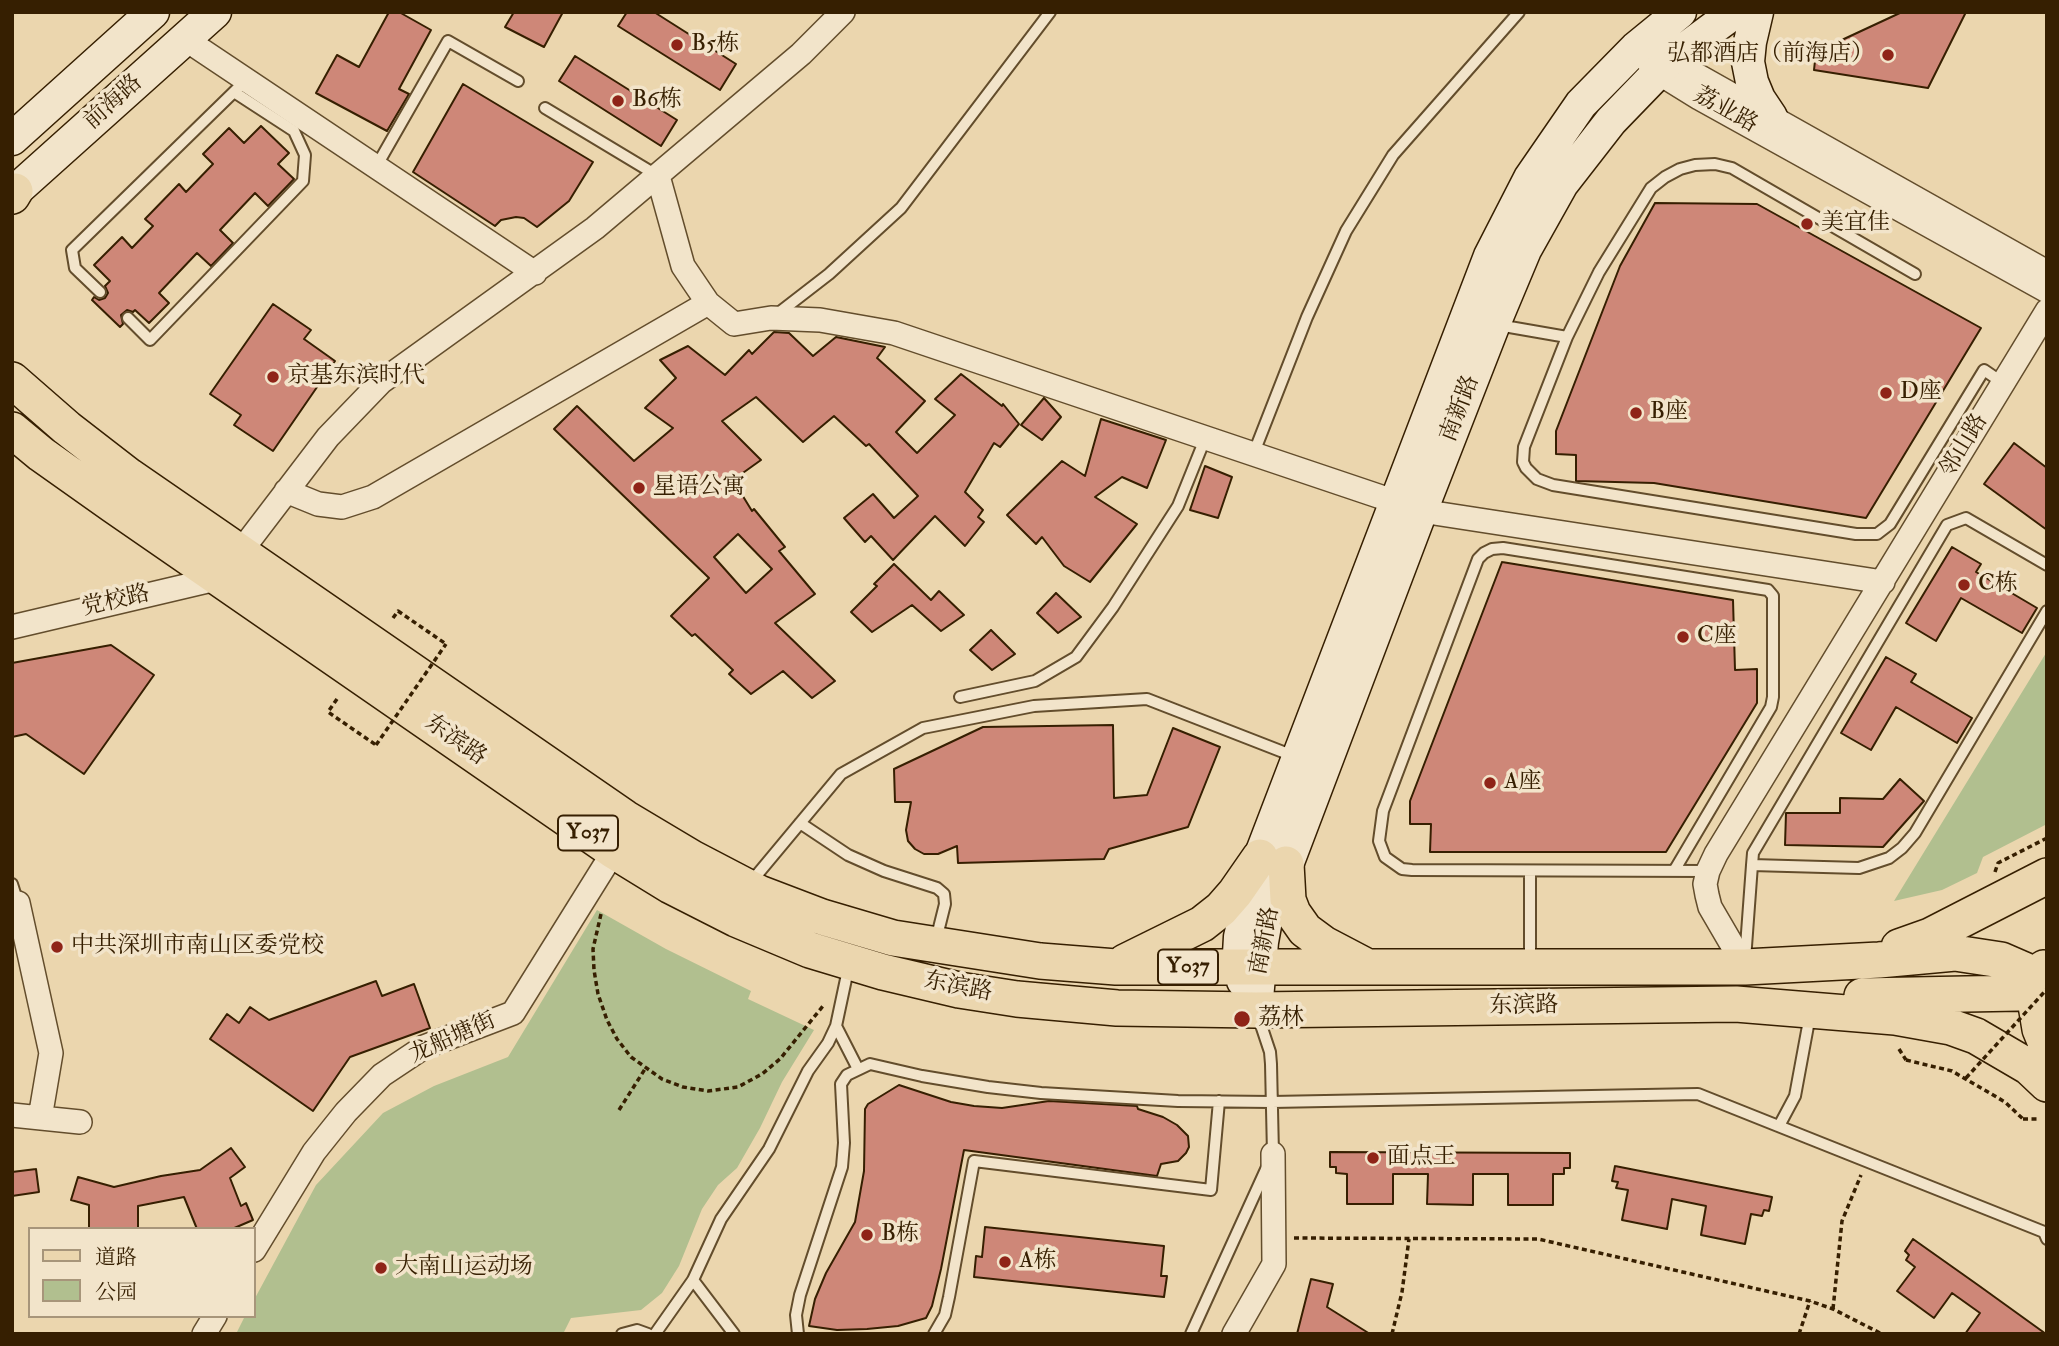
<!DOCTYPE html>
<html>
<head>
<meta charset="utf-8">
<style>
	body { margin:0 }
	#map { position:relative; width:2059px; height:1346px; overflow:hidden; background:#ebd6ae; font-family:"IM FELL Double Pica","Noto Serif SC",serif }
	canvas { display:block }
	.frame { position:absolute; inset:0; border:14px solid #361f01; pointer-events:none }
	.legend { position:absolute; left:28px; top:1227px; width:228px; height:91px; box-sizing:border-box; background:#f2e4ca; border:2px solid #a7957a; margin:0; padding:9px 12px; list-style:none; font-size:21px; color:#361f01 }
	.legend li { display:flex; align-items:center; gap:14px; height:35px }
	.legend b { width:35px; border:2px solid #a7957a }
</style>
</head>
<body>
<div id="map">
<canvas width="2059" height="1346"></canvas>
<div class="frame"></div>
<ul class="legend">
<li><b style="height:9px;background:#ebd6ae"></b>道路</li>
<li><b style="height:19px;background:#b1bf8f"></b>公园</li>
</ul>
</div>
<script>
const c = document.querySelector('canvas').getContext('2d');
c.lineJoin = 'round';
function fillPath(path, color) { c.fillStyle = color; c.fill(path, 'evenodd'); }
const shape = rows => new Path2D(rows.map(r => 'M' + r).join(''));
function stroke(path, color, width, dash) { c.strokeStyle = color; c.lineWidth = width; c.lineCap = dash ? 'butt' : 'round'; c.setLineDash(dash || []); c.stroke(path); }
function write(font, color, halo, rows, align = 'center') {
  c.font = font + ' "IM FELL Double Pica","Noto Serif SC",serif'; c.lineWidth = 7; c.setLineDash([]); c.textBaseline = 'middle'; c.strokeStyle = halo; c.fillStyle = color; for (const [text, x, y, turn = 0] of rows) {
    c.save(); c.translate(x, y); c.rotate((+turn || 0) * Math.PI / 180); c.textAlign = isNaN(turn) ? turn : align; if (halo) c.strokeText(text, 0, 0); c.fillText(text, 0, 0); c.restore();
  }
}
fillPath(shape([
	[2046,653,2047,824,1983,857,1977,873,1942,890,1894,901],
	[597,910,666,949,751,991,748,999,814,1030,782,1082,760,1128,737,1168,718,1185,702,1209,679,1266,662,1293,641,1310,571,1318,563,1334,236,1334,245,1316,254,1316,254,1300,316,1185,383,1113,434,1086,508,1057]
]), '#b1bf8f');
const building = shape([
	[389,12,399,12,431,30,399,89,409,94,387,131,316,93,337,55,359,67,389,12],
	[514,12,563,12,544,47,505,27,514,12],
	[627,12,654,12,736,64,720,90,618,26,627,12],
	[1902,12,1966,12,1928,88,1814,70,1816,52,1902,12],
	[575,56,677,120,661,146,559,81,575,56],
	[463,84,593,162,569,201,537,227,524,218,516,217,501,220,495,226,413,172,463,84],
	[261,126,289,153,278,164,294,179,268,206,255,193,220,230,233,243,211,266,197,253,159,293,169,303,149,323,135,310,133,312,127,310,121,315,123,324,120,327,92,300,94,297,99,300,105,298,108,293,105,286,110,281,94,265,122,237,132,248,153,226,145,219,179,184,186,192,213,164,203,154,229,128,244,143,261,126],
	[1655,203,1757,204,1981,328,1866,518,1654,483,1576,481,1576,455,1556,454,1556,431,1620,266,1655,203],
	[273,304,311,330,304,339,335,361,273,451,234,425,241,415,210,394,273,304],
	[774,332,789,333,813,356,836,337,885,347,877,358,925,401,896,432,917,453,955,415,935,399,961,374,1002,406,1003,404,1019,424,1000,447,994,443,965,492,983,510,978,517,984,522,965,546,935,516,893,560,871,536,865,542,844,518,873,494,894,518,918,496,869,444,866,446,834,416,803,442,756,397,722,421,761,460,733,480,752,511,754,509,785,547,779,551,815,594,775,623,835,681,812,698,783,671,751,694,729,674,733,670,695,634,692,636,671,616,709,578,554,429,577,406,634,461,673,428,645,408,676,378,660,360,688,346,725,375,749,350,752,354,774,332],
	[738,534,772,569,746,593,714,557,738,534],
	[1044,398,1061,417,1042,440,1021,425,1044,398],
	[1101,419,1166,440,1147,488,1122,477,1095,497,1137,524,1090,582,1064,566,1042,537,1036,544,1007,515,1062,461,1085,476,1101,419],
	[2014,443,2047,468,2047,530,1984,484,2014,443],
	[1205,466,1232,477,1218,518,1190,510,1205,466],
	[1952,547,1981,564,1976,572,2037,608,2022,633,1961,598,1936,641,1906,623,1952,547],
	[1502,562,1733,600,1735,670,1757,669,1757,703,1666,852,1430,852,1431,824,1410,824,1410,801,1502,562],
	[894,564,931,600,939,591,964,615,941,631,912,605,872,632,851,612,877,586,874,584,894,564],
	[1056,593,1081,617,1058,633,1037,613,1056,593],
	[991,630,1015,654,992,670,970,650,991,630],
	[111,645,154,675,84,774,26,734,12,737,12,663,111,645],
	[1886,657,1916,674,1911,682,1972,718,1957,743,1896,707,1871,750,1841,733,1886,657],
	[1113,725,1114,798,1147,795,1173,728,1220,747,1188,827,1109,849,1104,859,958,863,957,846,938,854,924,854,915,849,908,841,906,830,911,802,895,802,894,769,983,727,1113,725],
	[1900,779,1924,801,1883,847,1785,845,1786,813,1840,813,1840,798,1883,799,1900,779],
	[376,981,382,996,414,984,430,1028,350,1057,313,1111,210,1039,227,1014,239,1023,250,1007,269,1020,376,981],
	[899,1085,951,1102,974,1106,1002,1108,1049,1101,1137,1106,1138,1109,1163,1117,1177,1125,1188,1136,1189,1147,1186,1153,1178,1161,1161,1164,1157,1176,964,1150,941,1269,932,1306,926,1318,898,1326,867,1329,837,1330,809,1326,815,1299,826,1273,855,1222,864,1171,865,1109,868,1104,899,1085],
	[231,1148,245,1167,230,1178,241,1206,246,1203,253,1220,232,1229,197,1229,184,1197,138,1206,138,1229,89,1229,89,1205,71,1200,78,1177,114,1187,161,1176,200,1170,231,1148],
	[1330,1152,1570,1153,1570,1168,1564,1168,1564,1174,1553,1174,1553,1205,1508,1205,1508,1174,1473,1174,1473,1205,1427,1204,1428,1174,1393,1174,1393,1204,1347,1204,1347,1174,1336,1173,1336,1167,1330,1167,1330,1152],
	[1615,1166,1772,1197,1769,1211,1764,1210,1762,1216,1751,1214,1745,1244,1701,1235,1706,1206,1672,1199,1667,1229,1622,1220,1628,1190,1616,1188,1618,1182,1612,1181,1615,1166],
	[36,1169,39,1192,12,1196,12,1172,36,1169],
	[985,1227,1164,1246,1161,1276,1167,1276,1164,1297,974,1277,976,1256,982,1257,985,1227],
	[1913,1239,1978,1285,2046,1334,1965,1334,1980,1313,1952,1293,1934,1318,1897,1291,1915,1267,1906,1260,1909,1255,1905,1251,1913,1239],
	[1311,1279,1333,1284,1327,1307,1370,1334,1297,1334,1311,1279]
]);
fillPath(building, '#ce8778');
stroke(building, '#361f01', 2);
const service = shape([
	[545,108,658,176],
	[376,167,448,41,518,81],
	[1915,274,1732,168,1715,164,1695,165,1680,169,1665,177,1651,188,1599,272,1567,337,1524,447,1523,462,1526,468,1537,479,1553,485,1856,534,1877,534,1890,524,1984,370,2003,383],
	[100,292,75,268,72,250,239,87],
	[776,315,829,274,901,208,1050,12],
	[128,318,150,340,303,181,305,155,294,131,234,92],
	[1498,325,1567,337],
	[1253,455,1307,317,1346,231,1393,155,1519,12],
	[2047,565,1966,518,1947,525,1753,853,1752,865,1859,868,1889,858,1902,848,1915,833,2047,611],
	[960,697,1035,681,1076,657,1113,607,1178,506,1205,439],
	[800,823,848,855,884,871,937,888,944,894,945,904,936,940],
	[1674,871,1771,707,1773,697,1773,596,1768,590,1503,548,1492,549,1484,553,1478,559,1383,811,1379,841,1385,857,1402,869,1412,870,1708,871],
	[751,882,841,774,923,728,1034,706,1147,699,1296,757],
	[12,884,18,903],
	[1745,960,1752,865],
	[1530,963,1530,871],
	[836,1026,858,1069],
	[1779,1126,1795,1096,1810,1015],
	[693,1280,734,1334],
	[622,1334,637,1330,648,1334],
	[655,1334,693,1280,721,1219,769,1149,808,1071,828,1043,836,1026,849,965],
	[798,1334,796,1315,800,1295,842,1167,844,1143,841,1084,847,1075,870,1064,922,1076,988,1087,1041,1093,1178,1101,1272,1102,1698,1094,2044,1232,2047,1239],
	[934,1334,945,1315,949,1297,974,1161,1211,1190,1219,1101],
	[1191,1334,1273,1154,1271,1064,1270,1052,1258,1016]
]);
const minor = shape([
	[185,39,535,273],
	[1659,56,1670,60,2047,272],
	[1649,63,1657,72,1699,98,2047,291],
	[658,176,683,266,708,303],
	[286,491,318,504,342,507,373,497,708,303,734,324,771,318,820,320,894,333,1396,502],
	[1421,511,1883,582],
	[241,551,328,437,381,382,595,228,801,54,843,12],
	[12,627,220,578],
	[18,903,51,1053,40,1118],
	[1745,967,1710,907,1707,895,1705,884,1708,871,1716,854,2047,311],
	[12,1115,80,1122],
	[254,1250,314,1152,346,1112,382,1075,424,1047,513,1013,614,851],
	[204,1334,215,1316],
	[1234,1334,1274,1264,1273,1154]
]);
const secondary = shape([
	[1757,12,1750,42,1748,62,1752,82,1759,99,1771,117],
	[12,139,153,12],
	[12,194,215,12],
	[1243,981,1239,954,1240,937,1260,857,1490,256,1530,178,1581,104,1636,48,1680,12],
	[1256,1010,1262,942,1266,920,1421,511,1494,324,1525,250,1562,184,1611,121,1670,60,1735,12]
]);
const primary = shape([
	[12,196,15,191],
	[12,380,67,428,129,476,625,818,692,858,759,893,822,917,893,938,1040,961,1116,967,1745,967,1879,960,1955,953,2001,960,2047,980],
	[12,430,41,454,113,505,614,851,671,886,736,919,810,950,883,972,959,990,1017,999,1117,1008,1256,1010,1736,1004,1895,1017,1951,1027,1976,1036,2029,1067,2047,1084],
	[1286,864,1288,900,1293,913,1305,930,1324,944,1364,965],
	[1899,947,1930,936,2047,876],
	[1125,962,1202,924,1221,909,1235,893,1260,857],
	[2044,968,2036,991,2036,1005,2040,1029,2047,1046],
	[1862,996,2018,993,2047,988]
]);
stroke(service, '#634d2c', 14);
stroke(minor, '#634d2c', 26);
stroke(secondary, '#361f01', 35);
stroke(primary, '#361f01', 38);
stroke(shape([
	[393,618,398,611,446,644],
	[337,699,328,712,376,745],
	[1995,872,1998,863,2047,838],
	[601,914,593,949,594,970,598,994,607,1020,617,1039,631,1057,662,1079,683,1087,708,1091,738,1087,762,1074,780,1059,823,1006],
	[1899,1049,1906,1060],
	[619,1110,645,1069],
	[2023,1119,2039,1119],
	[1294,1238,1538,1239,1810,1301,1833,1309,1882,1334],
	[1833,1309,1842,1221,1861,1175],
	[1392,1334,1402,1292,1409,1239],
	[1799,1334,1810,1301]
]), '#361f01', 3.5, [5, 3.5]);
stroke(service, '#f2e4ca', 10);
stroke(minor, '#f2e4ca', 23);
stroke(secondary, '#f2e4ca', 32);
stroke(primary, '#ebd6ae', 35);
stroke(shape([
	[376,745,446,644],
	[1906,1060,1952,1071,2005,1102,2023,1119],
	[1966,1078,2047,989]
]), '#361f01', 3.5, [5, 3.5]);
for (const [x, y, r, color] of [
	[677,45,7,"#8f2418"],
	[1888,55,7,"#8f2418"],
	[618,101,7,"#8f2418"],
	[1807,224,7,"#8f2418"],
	[273,377,7,"#8f2418"],
	[1886,393,7,"#8f2418"],
	[1636,413,7,"#8f2418"],
	[639,488,7,"#8f2418"],
	[1964,585,7,"#8f2418"],
	[1683,637,7,"#8f2418"],
	[1490,783,7,"#8f2418"],
	[57,947,7,"#8f2418"],
	[1242,1019,9,"#8f2418"],
	[1373,1158,7,"#8f2418"],
	[867,1235,7,"#8f2418"],
	[1005,1262,7,"#8f2418"],
	[381,1268,7,"#8f2418"]
]) { const dot = new Path2D(); dot.arc(x, y, r, 0, 2 * Math.PI); c.fillStyle = color; c.fill(dot); stroke(dot, '#f2e4ca', 2.5); }
for (const [x, y, w] of [
	[588,833,60],
	[1188,967,60]
]) { const box = new Path2D(); box.roundRect(x - w / 2, y - 17.5, w, 35, 5); c.fillStyle = '#f2e4ca'; c.fill(box); stroke(box, '#361f01', 2); }
write('bold 21px', '#361f01', null, [
	["Y037",588,833],
	["Y037",1188,967]
]);
write('23px', '#361f01', '#f2e4ca', [
	["B5栋",691,45],
	["弘都酒店（前海店）",1874,55,"right"],
	["B6栋",632,101],
	["美宜佳",1821,224],
	["京基东滨时代",287,377],
	["D座",1900,393],
	["B座",1650,413],
	["星语公寓",653,488],
	["C栋",1978,585],
	["C座",1697,637],
	["A座",1504,783],
	["中共深圳市南山区委党校",71,947],
	["荔林",1258,1019],
	["面点王",1387,1158],
	["B栋",881,1235],
	["A栋",1019,1262],
	["大南山运动场",395,1268]
], 'left');
write('23px', '#361f01', '#f2e4ca', [
	["前海路",114,103,-42],
	["荔业路",1725,111,29],
	["南新路",1461,409,-69],
	["邻山路",1965,446,-59],
	["党校路",116,602,-13],
	["东滨路",455,741,35],
	["南新路",1266,941,-79],
	["东滨路",958,988,11],
	["东滨路",1524,1007,-1],
	["龙船塘街",453,1039,-24]
]);
</script>
</body>
</html>
